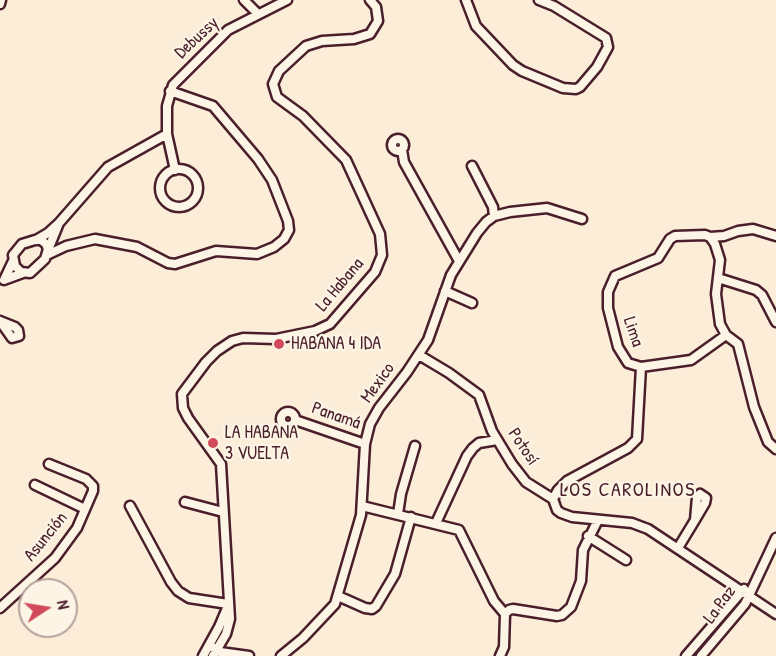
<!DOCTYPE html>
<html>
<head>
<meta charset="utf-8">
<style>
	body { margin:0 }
	#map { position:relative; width:776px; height:656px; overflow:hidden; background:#fcedd9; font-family:"Patrick Hand",sans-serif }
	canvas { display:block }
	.north { position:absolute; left:18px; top:578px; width:60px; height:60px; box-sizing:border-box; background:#fcf5e5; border:2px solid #b59f9b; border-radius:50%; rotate:78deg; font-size:16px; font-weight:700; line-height:24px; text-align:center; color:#4a1f2b }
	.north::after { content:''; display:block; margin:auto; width:21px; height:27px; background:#d1495b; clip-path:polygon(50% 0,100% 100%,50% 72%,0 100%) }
</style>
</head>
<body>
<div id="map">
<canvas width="776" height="656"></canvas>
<div class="north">N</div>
</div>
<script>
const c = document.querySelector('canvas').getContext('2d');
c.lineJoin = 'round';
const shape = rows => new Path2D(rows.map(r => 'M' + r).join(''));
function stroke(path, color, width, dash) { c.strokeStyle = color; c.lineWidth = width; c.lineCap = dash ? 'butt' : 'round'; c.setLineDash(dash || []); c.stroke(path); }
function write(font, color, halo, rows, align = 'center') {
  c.font = font + ' "Patrick Hand",sans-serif'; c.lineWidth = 4.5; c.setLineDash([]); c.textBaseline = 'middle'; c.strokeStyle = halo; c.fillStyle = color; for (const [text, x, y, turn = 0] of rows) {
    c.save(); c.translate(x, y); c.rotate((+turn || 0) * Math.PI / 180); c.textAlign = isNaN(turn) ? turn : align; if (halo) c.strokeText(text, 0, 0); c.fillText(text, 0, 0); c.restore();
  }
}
const minor = shape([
	[244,0,258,14],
	[466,0,476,26,513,65,522,71,563,88,576,89,580,87,597,67,608,47,606,38,554,6,539,0],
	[0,4,1,0],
	'392 145a6 6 0 1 1 12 0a6 6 0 1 1-12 0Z',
	[402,150,404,162,459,261],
	[472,166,493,207,494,216],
	'160 188a19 19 0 1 1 38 0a19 19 0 1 1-38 0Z',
	[175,170,167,134,167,106,173,85,228,30,287,0],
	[59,223,108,167,167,134],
	[710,237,724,236,738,231,753,229,776,236],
	[35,240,41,240,46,244,48,249,45,259,30,273,21,272,15,266,13,255,22,244,35,240],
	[36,240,48,233,59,223,48,250],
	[47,255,66,246,95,239,137,247,168,263,175,264,216,251,257,254,274,247,284,239,289,230,288,221,272,180,258,159,213,106,170,91],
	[13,261,4,280,23,273],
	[718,278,756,290,762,295,776,322],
	[445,291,472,303],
	[0,321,15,327,18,330,19,336,12,338,0,321],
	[419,355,449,373,479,395,492,431,512,464,526,482,553,499,557,510,561,513,572,517,632,523,648,529,776,614],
	[641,367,691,360,726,335],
	'281 419a7 7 0 1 1 14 0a7 7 0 1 1-14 0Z',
	[295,420,365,444],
	[35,485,85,509],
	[553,499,558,490,567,481,628,448,637,439,641,367,628,363,618,347,608,308,608,292,615,276,658,258,670,239,675,236,705,235,710,237,715,244,720,260,716,294,720,324,726,335,738,344,754,407,768,442,776,449],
	[185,502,223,512],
	[130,506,171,582,178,591,189,598,228,604],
	[362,506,459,530,494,601,505,614],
	[398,514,401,494,415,446],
	[436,523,467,456,473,448,479,443,497,440],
	[588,536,626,560],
	[678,548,695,520,705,503,706,498,700,494,697,497,695,520],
	[338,596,365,608,372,609,376,606,395,574,411,517],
	[0,608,55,558,77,528,93,491,93,486,86,479,49,464],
	[212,647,220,652,249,656],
	[203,656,219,627,227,608],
	[213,656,226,634,230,619,221,464,188,418,183,408,182,394,206,362,217,351,232,341,243,338,276,339,315,331,330,324,375,272,382,255,380,234,346,160,303,116,277,97,273,84,279,71,306,46,322,41,354,39,370,34,378,21,376,7,370,0],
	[281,656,303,638,335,604,361,515,365,444,370,424,379,408,407,372,428,340,451,275,477,233,486,222,494,216,510,212,547,208,582,219],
	[500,656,504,647,505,614,509,610,513,609,557,616,562,615,571,607,581,581,583,550,598,520],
	[686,656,744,589],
	[701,656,745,604,776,538]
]);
stroke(minor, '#4a1f2b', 13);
stroke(minor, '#fcf5e5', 8);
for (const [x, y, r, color] of [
	[279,344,6,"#d1495b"],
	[213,443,6,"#d1495b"]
]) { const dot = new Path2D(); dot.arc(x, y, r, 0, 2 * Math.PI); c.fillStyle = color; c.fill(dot); stroke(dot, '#fcf5e5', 2); }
write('18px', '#4a1f2b', '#fcf5e5', [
	["Debussy",197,38,-43],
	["La Habana",340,285,-50],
	["Lima",633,332,71],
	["Mexico",378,383,-54],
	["Panamá",336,416,19],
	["Potosí",523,447,56],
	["Asunción",46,537,-51],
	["La Paz",720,605,-54]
]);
write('18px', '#4a1f2b', '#fcf5e5', [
	["HABANA 4 IDA",291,344],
	["LA HABANA",225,433],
	["3 VUELTA",225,454]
], 'left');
c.letterSpacing = '1.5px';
write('20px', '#4a1f2b', '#fcf5e5', [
	["LOS CAROLINOS",628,491]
]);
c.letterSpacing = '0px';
</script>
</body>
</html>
